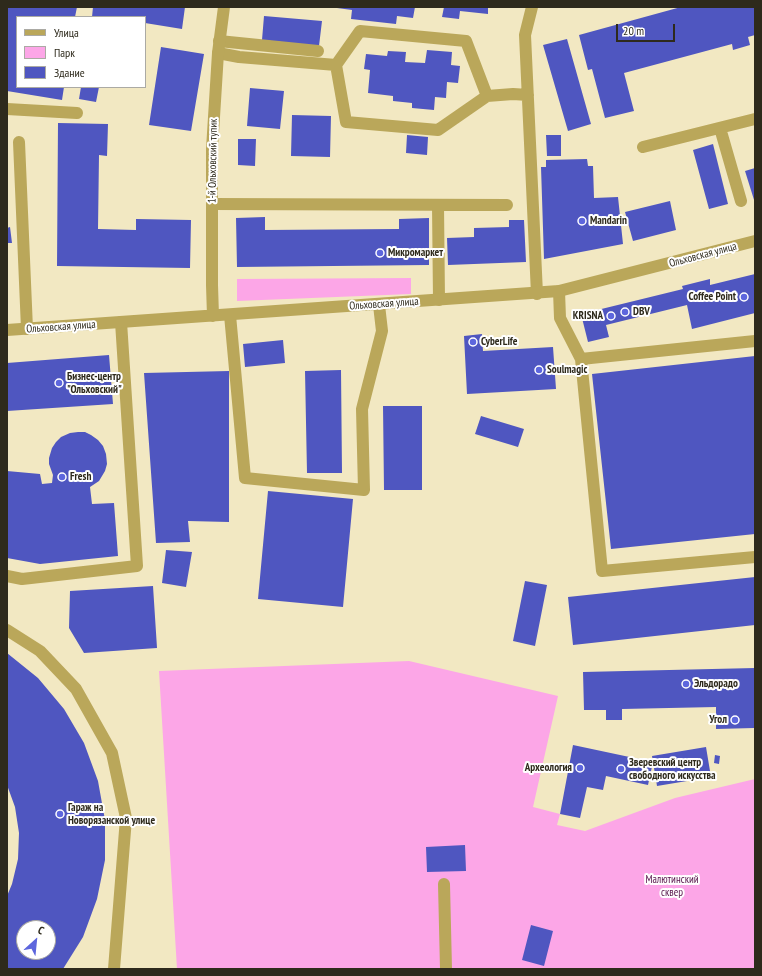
<!DOCTYPE html>
<html>
<head>
<meta charset="utf-8">
<style>
	body { margin:0 }
	#map { position:relative; width:762px; height:976px; overflow:hidden; background:#f2e8c2; font-family:"PT Sans Narrow",sans-serif }
	canvas { display:block }
	.frame { position:absolute; inset:0; border:8px solid #2e2a1c; pointer-events:none }
	.legend { position:absolute; left:16px; top:16px; width:130px; height:72px; box-sizing:border-box; background:#fff; border:1px solid #abaaa4; margin:0; padding:5px 7px; list-style:none; font-size:12px; color:#2e2a1c }
	.legend li { display:flex; align-items:center; gap:8px; height:20px }
	.legend b { width:20px; border:1px solid #abaaa4 }
	.north { position:absolute; left:16px; top:920px; width:40px; height:40px; box-sizing:border-box; background:#fff; border:1px solid #abaaa4; border-radius:50%; rotate:27deg; font-size:11px; font-weight:700; line-height:16px; text-align:center; color:#2e2a1c }
	.north::after { content:''; display:block; margin:auto; width:14px; height:18px; background:#5d66dd; clip-path:polygon(50% 0,100% 100%,50% 72%,0 100%) }
	.scale { position:absolute; left:616px; top:24px; width:59px; height:18px; box-sizing:border-box; border:2px solid #2e2a1c; border-top:0; padding-left:5px; font-size:12px; line-height:14px; white-space:nowrap; color:#2e2a1c; -webkit-text-stroke:3px #fff; paint-order:stroke }
</style>
</head>
<body>
<div id="map">
<canvas width="762" height="976"></canvas>
<div class="frame"></div>
<ul class="legend">
<li><b style="height:5px;background:#baa75a"></b>Улица</li>
<li><b style="height:11px;background:#fca6e7"></b>Парк</li>
<li><b style="height:11px;background:#4f56c0"></b>Здание</li>
</ul>
<div class="north">С</div>
<div class="scale">20 m</div>
</div>
<script>
const c = document.querySelector('canvas').getContext('2d');
c.lineJoin = 'round';
function fillPath(path, color) { c.fillStyle = color; c.fill(path, 'evenodd'); }
const shape = rows => new Path2D(rows.map(r => 'M' + r).join(''));
function stroke(path, color, width, dash) { c.strokeStyle = color; c.lineWidth = width; c.lineCap = dash ? 'butt' : 'round'; c.setLineDash(dash || []); c.stroke(path); }
function write(font, color, halo, rows, align = 'center') {
  c.font = font + ' "PT Sans Narrow",sans-serif'; c.lineWidth = 4; c.setLineDash([]); c.textBaseline = 'middle'; c.strokeStyle = halo; c.fillStyle = color; for (const [text, x, y, turn = 0] of rows) {
    c.save(); c.translate(x, y); c.rotate((+turn || 0) * Math.PI / 180); c.textAlign = isNaN(turn) ? turn : align; if (halo) c.strokeText(text, 0, 0); c.fillText(text, 0, 0); c.restore();
  }
}
fillPath(shape([
	[411,278,411,294,237,301,237,279],
	[409,661,558,696,533,807,560,814,557,825,585,831,675,798,755,779,755,969,177,969,159,671]
]), '#fca6e7');
fillPath(shape([
	[7,7,77,7,75,17,17,17,17,87,64,87,62,100,7,91],
	[93,7,185,7,182,29,145,23,145,17,92,17],
	[337,7,415,7,413,18,397,16,396,24,351,19,352,10,337,8],
	[444,7,488,7,488,14,460,11,459,19,442,17],
	[681,7,755,7,755,35,748,37,750,45,733,50,732,44,624,73,634,111,605,118,592,69,588,70,579,35],
	[264,16,322,21,319,46,262,40],
	[567,39,591,124,568,131,543,45],
	[161,47,204,54,191,131,149,125],
	[427,50,452,52,451,65,460,66,458,83,447,82,446,98,435,97,434,110,412,108,412,103,393,101,393,96,368,93,370,70,364,69,366,54,387,56,388,51,406,52,405,62,425,63],
	[81,87,99,87,96,102,79,99],
	[250,88,284,91,280,129,247,126],
	[292,115,331,116,330,157,291,156],
	[58,123,108,124,107,156,99,155,98,229,136,230,136,219,191,220,190,268,57,266],
	[407,135,428,137,427,155,406,153],
	[546,135,561,135,561,156,547,156],
	[238,139,256,139,255,166,238,165],
	[713,144,728,204,709,209,693,150],
	[587,159,588,166,593,166,594,198,618,197,623,244,544,259,541,167,546,167,546,160],
	[755,168,755,203,745,171],
	[670,201,676,230,633,241,625,212],
	[265,217,265,230,399,229,399,219,429,218,429,265,237,267,236,218],
	[509,220,524,220,526,262,448,265,447,238,474,237,474,228,509,227],
	[10,227,12,243,7,243,7,228],
	[755,274,755,313,692,329,687,305,606,325,609,337,588,342,581,314,683,289,682,286,710,279,710,285],
	[482,334,483,351,553,347,556,389,467,394,464,336],
	[283,340,285,363,245,367,243,344],
	[109,355,113,404,7,411,7,363],
	[755,356,755,534,611,549,592,374],
	[341,370,342,473,307,473,305,371],
	[229,371,229,522,188,521,190,542,156,543,144,373],
	[383,406,422,406,422,490,384,490],
	[481,416,524,429,518,447,475,434],
	[78,432,85,432,91,435,98,440,103,446,106,454,107,464,105,471,99,481,90,487,92,504,114,503,118,556,40,564,7,558,7,471,40,474,42,484,52,483,53,475,49,464,49,458,52,448,56,442,61,437,70,433],
	[268,491,353,499,343,607,258,599],
	[166,550,192,552,186,587,162,583],
	[755,577,755,625,573,645,568,597],
	[525,581,547,585,535,646,513,641],
	[153,586,157,648,84,653,69,628,70,591],
	[7,653,38,678,64,709,84,743,98,781,105,820,105,860,97,899,83,937,63,969,7,969,7,896,12,884,18,859,19,833,15,807,7,785],
	[24,928,48,928,48,952,24,952],
	[755,668,754,728,716,729,716,707,622,709,622,720,606,720,606,710,584,710,583,672],
	[573,745,653,762,648,785,606,776,603,790,587,787,580,818,560,814],
	[706,747,711,777,657,786,652,756],
	[715,755,720,756,719,764,714,763],
	[465,845,466,871,427,872,426,847],
	[531,925,553,931,544,966,522,960]
]), '#4f56c0');
stroke(shape([
	[532,7,525,35,537,294],
	[219,41,318,51],
	[218,53,239,57,336,65,346,122,438,130,487,96,513,94,528,95],
	[336,65,360,31,466,41,487,96],
	[7,109,77,113],
	[720,128,741,201],
	[19,142,27,329],
	[643,147,755,119],
	[212,204,507,205],
	[438,205,439,300],
	[559,291,560,318,581,359,602,571,755,557],
	[230,315,245,478,364,490,362,409,382,331,379,305],
	[581,359,755,341],
	[7,576,22,579,137,566,121,322],
	[7,630,40,651,76,689,112,753,126,818,114,969],
	[444,884,446,969]
]), '#baa75a', 12);
stroke(shape([
	[213,316,212,285,212,149,218,53,224,7],
	[7,330,559,291,755,241]
]), '#baa75a', 12);
for (const [x, y, r, color] of [
	[582,221,4,"#5d66dd"],
	[380,253,4,"#5d66dd"],
	[744,297,4,"#5d66dd"],
	[625,312,4,"#5d66dd"],
	[611,316,4,"#5d66dd"],
	[473,342,4,"#5d66dd"],
	[539,370,4,"#5d66dd"],
	[59,383,4,"#5d66dd"],
	[62,477,4,"#5d66dd"],
	[686,684,4,"#5d66dd"],
	[735,720,4,"#5d66dd"],
	[580,768,4,"#5d66dd"],
	[621,769,4,"#5d66dd"],
	[60,814,4,"#5d66dd"]
]) { const dot = new Path2D(); dot.arc(x, y, r, 0, 2 * Math.PI); c.fillStyle = color; c.fill(dot); stroke(dot, '#fff', 1.5); }
write('11px', '#2e2a1c', '#fff', [
	["1-й Ольховский тупик",213,161,-89],
	["Ольховская улица",703,255,-15],
	["Ольховская улица",384,304,-4],
	["Ольховская улица",61,327,-4]
]);
write('bold 11px', '#2e2a1c', '#fff', [
	["Mandarin",590,221],
	["Микромаркет",388,253],
	["Coffee Point",736,297,"right"],
	["DBV",633,312],
	["KRISNA",603,316,"right"],
	["CyberLife",481,342],
	["Soulmagic",547,370],
	["Бизнес-центр",67,377],
	["\"Ольховский\"",67,390],
	["Fresh",70,477],
	["Эльдорадо",694,684],
	["Угол",727,720,"right"],
	["Зверевский центр",629,763],
	["свободного искусства",629,776],
	["Археология",572,768,"right"],
	["Гараж на",68,808],
	["Новорязанской улице",68,821]
], 'left');
write('11px', '#56144a', '#fff', [
	["Малютинский",672,880],
	["сквер",672,893]
]);
</script>
</body>
</html>
